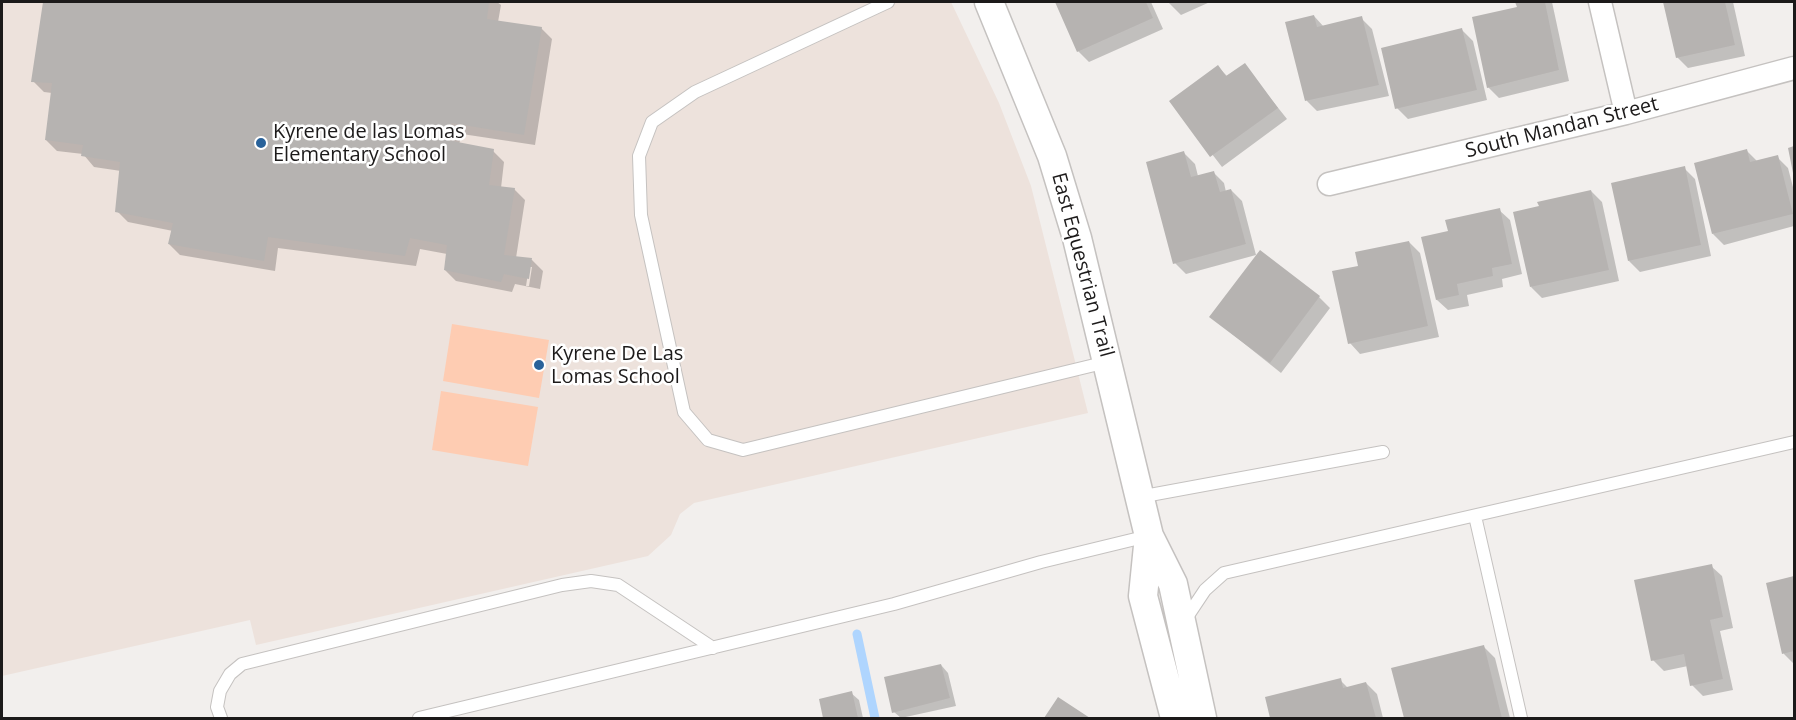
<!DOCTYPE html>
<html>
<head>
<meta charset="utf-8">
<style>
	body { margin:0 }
	#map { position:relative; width:1796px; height:720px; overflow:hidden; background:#f2efed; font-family:"Open Sans",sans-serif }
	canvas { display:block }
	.frame { position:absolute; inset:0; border:3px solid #1c1a1a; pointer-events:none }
</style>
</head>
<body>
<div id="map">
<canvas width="1796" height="720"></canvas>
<div class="frame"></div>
</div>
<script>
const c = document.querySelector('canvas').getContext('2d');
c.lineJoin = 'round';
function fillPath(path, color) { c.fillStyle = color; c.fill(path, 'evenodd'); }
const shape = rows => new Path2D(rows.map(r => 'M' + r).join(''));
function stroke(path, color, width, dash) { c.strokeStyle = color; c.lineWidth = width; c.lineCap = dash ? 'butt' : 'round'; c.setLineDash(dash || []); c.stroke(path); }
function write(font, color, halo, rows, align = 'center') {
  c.font = font + ' "Open Sans",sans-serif'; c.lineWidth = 5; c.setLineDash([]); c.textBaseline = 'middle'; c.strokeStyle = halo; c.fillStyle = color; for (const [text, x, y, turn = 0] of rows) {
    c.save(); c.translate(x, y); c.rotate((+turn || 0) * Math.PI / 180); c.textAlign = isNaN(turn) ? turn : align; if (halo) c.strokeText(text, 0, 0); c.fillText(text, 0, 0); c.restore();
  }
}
fillPath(shape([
	[2,2,951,2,999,103,1031,186,1088,413,694,503,680,514,671,535,648,556,256,645,250,620,2,676]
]), '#ede2dc');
fillPath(shape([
	[452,324,549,340,539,398,443,381],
	[441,391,538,407,528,466,432,450]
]), '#feccb2');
fillPath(shape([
	[45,2,497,2,501,5,498,22,541,28,552,39,535,145,462,134,459,144,493,151,504,162,501,188,514,189,525,200,516,258,532,260,543,271,540,289,515,284,512,292,456,281,445,270,447,254,420,249,416,266,278,248,275,271,180,255,169,244,173,231,128,222,117,211,121,171,94,167,83,154,57,151,46,140,52,93,44,92,33,81],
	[529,267,532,267,529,286,526,286],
	[1056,2,1151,2,1163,29,1089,62,1078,51],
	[1168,2,1210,2,1181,15],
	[1517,2,1552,2,1569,81,1499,98,1488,87,1518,8],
	[1665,2,1733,2,1745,56,1688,68,1677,57],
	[1314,16,1324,27,1361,18,1372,29,1389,96,1317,111,1307,101],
	[1462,30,1473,41,1487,100,1408,119,1397,108],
	[1244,65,1287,119,1222,167,1171,101,1218,67,1228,77],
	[1747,151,1758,162,1777,157,1788,168,1794,191,1794,226,1724,245,1713,234],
	[1184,153,1195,164,1198,176,1213,172,1224,183,1226,192,1231,190,1242,201,1256,255,1186,274,1175,263],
	[1684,168,1695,179,1711,256,1640,272,1629,261],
	[1591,191,1602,202,1619,281,1542,298,1531,287],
	[1499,210,1510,220,1522,274,1502,279,1503,287,1467,295,1469,306,1448,310,1437,300,1450,232],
	[1409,242,1420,253,1439,337,1360,354,1350,343,1359,267],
	[1319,297,1330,308,1281,373,1211,317],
	[1711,566,1722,576,1733,628,1720,631,1733,690,1703,696,1692,685,1688,666,1664,671,1653,660],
	[1794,578,1794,664,1784,654,1768,584],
	[1484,647,1495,658,1510,718,1405,718,1393,669],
	[941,665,948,673,956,706,901,718,894,712],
	[1340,680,1348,688,1366,683,1377,694,1383,718,1272,718,1267,698],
	[851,693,859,700,863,718,825,718,821,700],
	[1058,699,1087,718,1046,718]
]), '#0003');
stroke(shape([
	[857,634,875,718]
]), '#afd5fe', 9);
fillPath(shape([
	[43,2,489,2,487,19,542,27,524,135,451,123,447,140,494,149,489,185,515,188,504,255,532,258,529,279,504,274,501,282,444,270,447,245,410,238,405,256,268,237,264,261,168,244,173,223,115,212,120,162,81,156,83,145,45,140,52,83,31,82],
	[1055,2,1146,2,1153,18,1077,52],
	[1515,2,1545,2,1559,70,1487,88,1472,17,1517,7],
	[1663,2,1725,2,1735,45,1676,58],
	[1314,15,1317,27,1362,16,1379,85,1305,101,1285,22],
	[1462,28,1477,90,1395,109,1381,48],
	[1245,63,1278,108,1210,157,1169,101,1218,65,1226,76],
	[1794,146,1794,173,1793,173,1788,148],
	[1747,149,1750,162,1778,155,1793,214,1712,234,1694,163],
	[1184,151,1191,177,1214,171,1220,192,1231,189,1246,244,1173,264,1146,162],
	[1685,166,1701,245,1628,261,1611,183],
	[1591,190,1609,270,1530,287,1513,212,1539,206,1537,202],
	[1500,208,1512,264,1492,268,1493,276,1457,284,1459,295,1436,300,1421,237,1448,231,1445,220],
	[1409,241,1428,326,1348,344,1332,271,1358,266,1355,252],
	[1260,250,1320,296,1270,363,1209,317],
	[1712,564,1723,617,1710,620,1723,679,1690,686,1684,654,1651,661,1634,580],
	[1794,576,1794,651,1782,654,1766,583],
	[1484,645,1502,718,1404,718,1391,668],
	[941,664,950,698,892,713,884,677],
	[1341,678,1343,688,1366,682,1376,718,1270,718,1265,697],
	[852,691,858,718,823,718,819,699],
	[1058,697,1090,718,1044,718]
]), '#b6b3b1');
const service = shape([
	[888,2,695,92,652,122,639,156,641,215,684,412,708,440,743,450,1107,362],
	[1139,497,1383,452],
	[1475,516,1521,718],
	[1185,620,1205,590,1224,573,1794,442],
	[221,718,217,707,220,691,230,674,242,664,562,585,591,581,618,585,713,648],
	[419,718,894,604,1041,562,1148,536]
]);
const minor = shape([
	[1600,2,1626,113],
	[1329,184,1626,113,1794,68]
]);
const tertiary = shape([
	[989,2,1052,156,1077,238,1149,536,1173,584,1202,718],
	[1149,536,1143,596,1175,718]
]);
stroke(service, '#c5c2c0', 14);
stroke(minor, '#c5c2c0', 25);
stroke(tertiary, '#c5c2c0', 31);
stroke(service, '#fff', 12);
stroke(minor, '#fff', 22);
stroke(tertiary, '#fff', 28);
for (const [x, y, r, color] of [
	[261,143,6,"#29629a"],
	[539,365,6,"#29629a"]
]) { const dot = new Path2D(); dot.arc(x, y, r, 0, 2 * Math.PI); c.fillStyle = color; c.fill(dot); stroke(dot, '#fff', 2); }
write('20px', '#1c1a1a', '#fff', [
	["South Mandan Street",1562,128,-14],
	["East Equestrian Trail",1082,265,75]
]);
write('20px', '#1c1a1a', '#fff', [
	["Kyrene de las Lomas",273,132],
	["Elementary School",273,155],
	["Kyrene De Las",551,354],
	["Lomas School",551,377]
], 'left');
</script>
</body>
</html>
